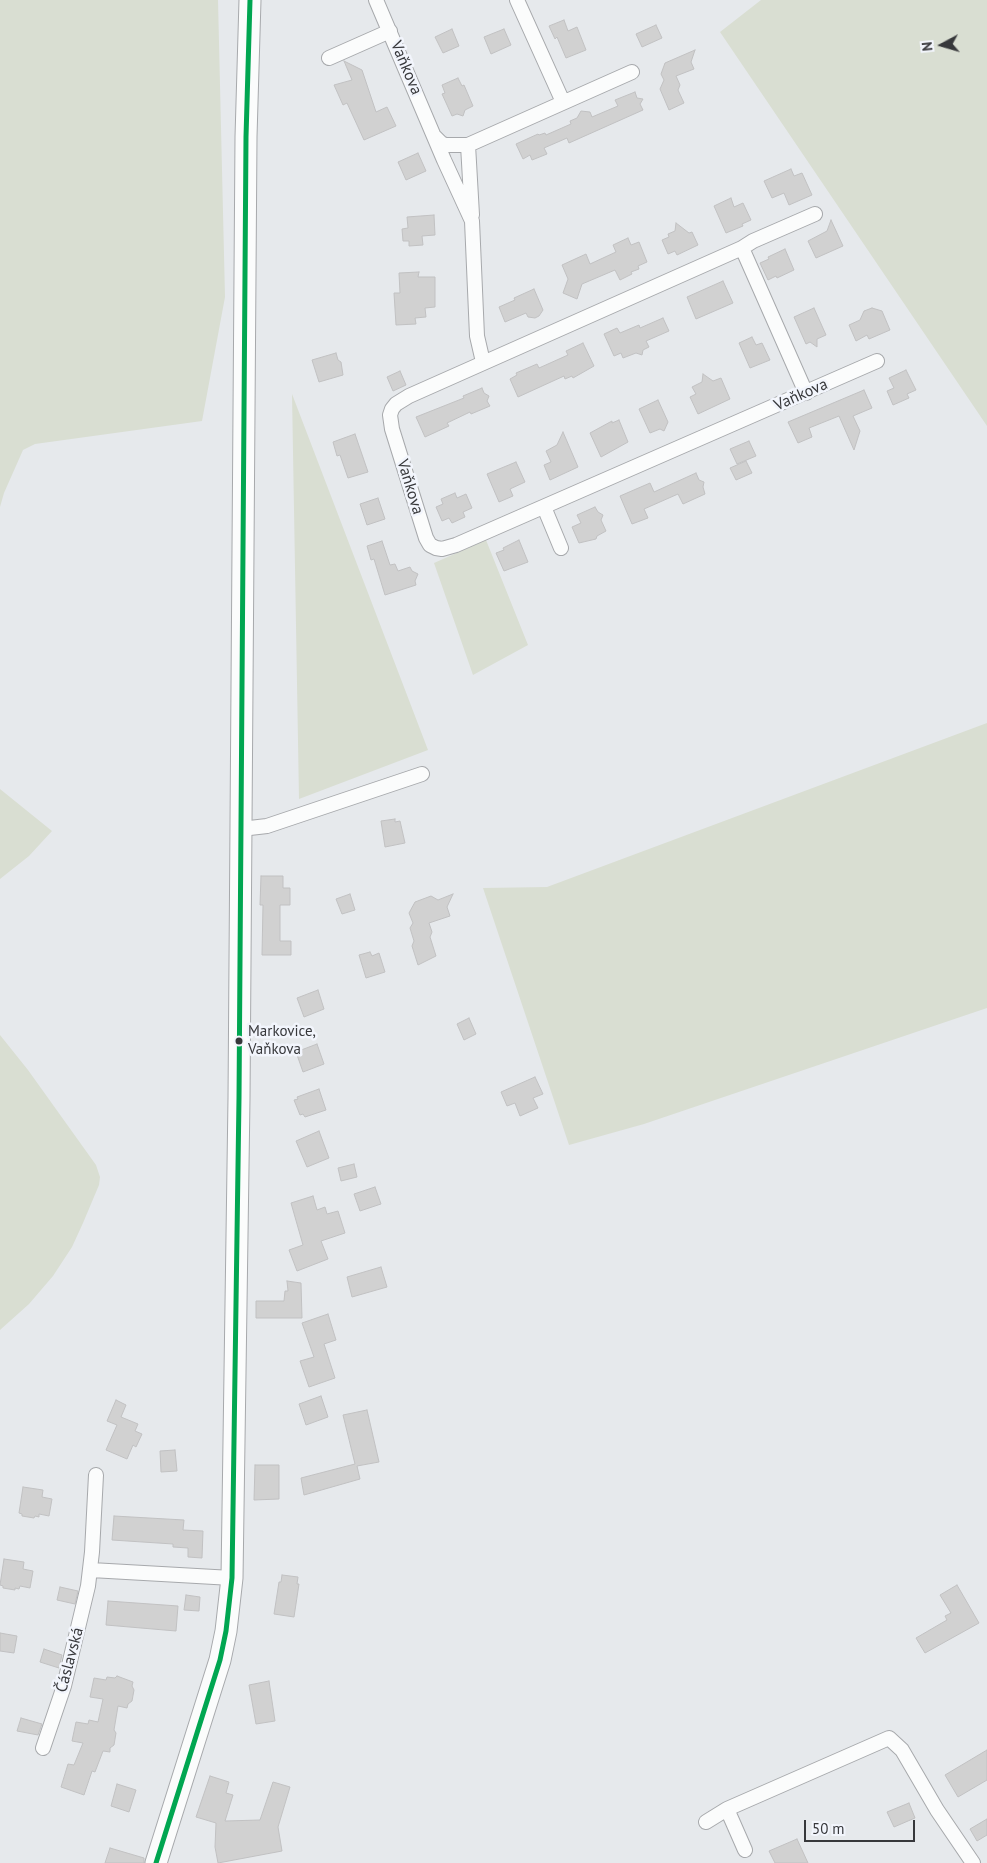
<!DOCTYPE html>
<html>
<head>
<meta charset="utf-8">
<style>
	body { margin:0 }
	#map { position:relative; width:987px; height:1863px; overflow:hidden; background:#e6e9ec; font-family:"PT Sans",sans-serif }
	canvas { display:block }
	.north { position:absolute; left:917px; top:20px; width:50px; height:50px; -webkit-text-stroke:4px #f2f5fc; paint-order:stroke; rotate:264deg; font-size:14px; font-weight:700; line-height:20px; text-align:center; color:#37383b }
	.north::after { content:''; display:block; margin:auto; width:18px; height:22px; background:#37383b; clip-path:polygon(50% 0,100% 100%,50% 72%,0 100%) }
	.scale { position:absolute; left:804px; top:1820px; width:111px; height:22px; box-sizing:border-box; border:2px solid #37383b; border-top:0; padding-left:6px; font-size:15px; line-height:18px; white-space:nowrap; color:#37383b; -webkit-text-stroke:4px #f2f5fc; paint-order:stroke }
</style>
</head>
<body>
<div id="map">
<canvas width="987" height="1863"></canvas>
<div class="north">N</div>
<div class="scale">50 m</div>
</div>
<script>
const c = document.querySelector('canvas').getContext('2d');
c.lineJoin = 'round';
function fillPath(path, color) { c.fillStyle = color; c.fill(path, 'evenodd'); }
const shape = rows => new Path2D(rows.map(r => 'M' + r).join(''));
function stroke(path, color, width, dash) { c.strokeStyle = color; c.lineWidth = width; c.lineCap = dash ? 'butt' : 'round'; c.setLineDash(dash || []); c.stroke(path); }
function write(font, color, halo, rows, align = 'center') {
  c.font = font + ' "PT Sans",sans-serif'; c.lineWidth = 5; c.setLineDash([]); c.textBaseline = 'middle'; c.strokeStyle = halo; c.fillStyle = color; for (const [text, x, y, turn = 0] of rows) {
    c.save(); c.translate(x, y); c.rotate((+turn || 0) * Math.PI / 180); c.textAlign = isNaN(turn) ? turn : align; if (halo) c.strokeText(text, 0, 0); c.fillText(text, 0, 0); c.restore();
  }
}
fillPath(shape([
	[0,0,218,0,225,297,202,421,35,444,23,450,4,493,0,507],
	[761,0,987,0,987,426,720,32],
	[292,394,428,750,299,799],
	[486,540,528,645,473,675,434,563],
	[987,723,987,1008,644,1124,569,1145,483,888,547,887],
	[0,789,52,831,29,856,0,879],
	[0,1035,28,1070,96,1165,100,1177,99,1185,83,1223,72,1247,53,1276,29,1304,0,1330]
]), '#d9ded2');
const building = shape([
	[564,20,568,31,577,27,586,50,566,58,557,37,555,39,549,26,564,20],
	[656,25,662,38,642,47,636,34,656,25],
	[452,29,459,46,443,53,435,37,452,29],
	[504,29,511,45,491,54,484,37,504,29],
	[695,50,691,62,694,69,676,76,680,85,678,90,684,103,669,110,660,89,664,80,661,74,665,63,695,50],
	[344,61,362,70,376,112,387,107,396,126,364,140,347,103,343,105,334,85,352,80,344,61],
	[458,78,462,86,464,85,473,106,465,110,463,116,457,114,452,116,442,94,445,93,442,85,458,78],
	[635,92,637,98,643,99,640,104,643,110,569,143,567,138,544,148,547,154,532,160,530,155,523,159,516,144,538,134,539,135,545,133,546,135,571,124,570,121,577,118,581,111,590,112,592,117,618,106,615,100,635,92],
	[418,153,426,171,406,180,398,162,418,153],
	[791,169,794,176,802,173,812,195,789,205,784,193,772,198,764,181,791,169],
	[731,198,734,207,743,203,751,220,742,224,743,226,726,233,714,206,731,198],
	[434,215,435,235,422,236,423,245,409,246,409,241,403,241,402,229,408,228,407,217,434,215],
	[831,220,843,246,816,258,808,241,827,231,831,220],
	[676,223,689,233,692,232,698,245,677,255,675,251,668,254,662,240,669,237,668,234,675,231,676,223],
	[628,238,631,245,639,242,647,262,638,266,639,269,631,272,632,274,620,280,615,270,582,284,577,299,563,293,568,279,562,265,586,254,590,264,616,252,613,245,628,238],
	[785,249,794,270,777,278,776,276,768,280,760,263,769,259,768,257,785,249],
	[419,272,418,277,435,277,435,307,425,308,426,317,415,318,416,324,396,325,394,293,400,293,399,273,419,272],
	[723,281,733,303,696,319,687,297,723,281],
	[534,289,543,310,539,316,535,318,528,317,526,313,505,322,499,307,515,300,514,298,534,289],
	[814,308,826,335,817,339,817,347,810,342,806,344,794,317,814,308],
	[872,308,882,311,890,330,869,339,867,335,856,341,849,325,860,320,864,311,872,308],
	[663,318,669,331,646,341,649,347,643,350,642,355,636,353,623,358,621,353,614,356,604,334,617,328,620,333,639,325,640,328,663,318],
	[752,337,756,345,762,343,770,360,750,368,739,343,752,337],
	[583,343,594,366,573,378,572,376,565,379,564,376,518,397,510,379,517,375,516,373,537,364,539,368,568,355,566,351,583,343],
	[336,353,338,360,341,362,343,375,319,382,312,360,336,353],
	[906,370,916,390,907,394,909,398,893,405,887,391,894,388,889,378,906,370],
	[400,371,406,385,393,391,387,377,400,371],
	[703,374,713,381,721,378,730,399,698,414,690,397,696,394,692,387,702,382,703,374],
	[482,388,484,393,489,396,487,401,490,406,471,414,470,412,447,423,449,426,425,437,416,417,464,398,463,396,482,388],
	[864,390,872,408,853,416,860,431,854,450,839,416,809,428,812,437,798,443,788,422,864,390],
	[658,400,668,422,664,431,660,429,650,433,639,409,658,400],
	[619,420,628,442,601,457,590,433,612,421,612,423,619,420],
	[563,432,578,467,550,480,544,465,551,462,546,451,557,445,563,432],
	[355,434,368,472,348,478,340,455,337,456,333,442,355,434],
	[749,441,756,456,737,464,730,449,749,441],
	[746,461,752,473,736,480,730,468,746,461],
	[516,462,525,482,510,489,513,496,499,502,487,474,516,462],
	[696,473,699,480,704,482,703,487,705,494,683,504,678,494,644,509,648,518,632,524,620,496,650,483,654,492,696,473],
	[455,493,457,498,466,494,472,508,463,512,465,517,452,523,449,518,442,521,436,507,443,504,441,499,455,493],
	[378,498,385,519,367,525,360,504,378,498],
	[595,507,598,512,603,515,601,520,606,531,597,536,596,539,579,543,572,527,581,523,577,515,595,507],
	[519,540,528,562,504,571,496,553,504,550,503,548,519,540],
	[382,541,390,565,395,564,398,571,410,567,412,571,418,574,415,581,416,585,385,595,374,559,371,560,367,546,382,541],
	[395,819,395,822,400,821,405,843,385,847,381,821,395,819],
	[261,876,283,876,283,888,290,888,290,905,280,905,280,941,291,941,291,955,262,955,263,905,260,905,261,876],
	[350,894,355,910,342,914,336,899,350,894],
	[453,894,447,907,450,916,429,923,432,932,430,937,436,956,418,965,412,946,414,941,410,928,413,923,409,913,415,902,431,896,438,900,453,894],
	[370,952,372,956,379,953,385,972,366,978,359,955,370,952],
	[318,990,324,1009,304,1017,297,998,318,990],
	[469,1018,476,1034,464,1040,457,1024,469,1018],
	[317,1044,324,1064,303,1072,296,1052,317,1044],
	[535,1077,543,1094,533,1098,538,1108,520,1116,515,1103,507,1106,501,1092,535,1077],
	[319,1089,326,1110,305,1117,303,1114,300,1115,294,1100,298,1099,297,1097,319,1089],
	[319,1131,329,1158,307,1167,296,1141,319,1131],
	[354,1164,357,1177,341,1181,338,1168,354,1164],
	[375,1187,381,1204,360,1211,354,1194,375,1187],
	[313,1196,317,1210,325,1207,327,1214,338,1211,345,1233,321,1241,328,1259,297,1271,289,1250,303,1245,291,1203,313,1196],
	[381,1267,387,1287,352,1297,347,1277,381,1267],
	[287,1281,301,1283,302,1318,256,1318,256,1301,284,1301,285,1291,288,1291,287,1281],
	[328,1314,336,1340,324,1344,335,1378,309,1387,300,1361,314,1357,302,1323,328,1314],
	[321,1396,328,1417,306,1425,299,1404,321,1396],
	[116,1400,126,1405,121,1417,138,1424,135,1431,142,1434,136,1447,133,1445,127,1459,106,1450,117,1425,107,1421,116,1400],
	[367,1410,379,1462,357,1466,360,1479,304,1495,301,1478,355,1464,343,1415,367,1410],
	[175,1450,177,1471,161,1472,160,1451,175,1450],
	[255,1465,279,1465,279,1499,254,1500,255,1465],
	[23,1487,43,1490,42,1497,52,1499,49,1516,39,1514,39,1517,35,1516,34,1518,22,1516,22,1514,19,1513,23,1487],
	[114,1516,184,1520,183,1530,203,1531,202,1558,188,1557,188,1548,173,1547,173,1544,112,1540,114,1516],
	[4,1559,24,1562,23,1569,33,1571,30,1588,20,1586,19,1589,15,1588,15,1590,3,1588,3,1586,0,1585,4,1559],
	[282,1575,298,1577,297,1584,299,1584,294,1617,274,1614,279,1582,281,1582,282,1575],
	[957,1585,979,1623,925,1653,916,1638,947,1620,945,1616,951,1613,940,1595,957,1585],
	[60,1587,78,1591,75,1604,57,1600,60,1587],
	[186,1595,200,1597,199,1611,184,1610,186,1595],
	[108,1601,178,1606,176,1631,106,1625,108,1601],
	[0,1633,17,1636,14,1653,0,1651,0,1633],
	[44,1649,62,1655,59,1668,40,1662,44,1649],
	[117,1676,133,1682,132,1686,134,1690,132,1701,128,1704,127,1708,118,1706,114,1730,116,1733,114,1745,110,1748,110,1752,103,1751,95,1772,92,1771,84,1795,61,1787,68,1764,74,1765,83,1743,72,1741,76,1722,88,1724,89,1720,98,1722,103,1699,90,1697,94,1678,106,1680,107,1677,115,1678,117,1676],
	[269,1681,275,1721,256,1724,249,1685,269,1681],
	[21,1718,42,1724,38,1735,17,1731,21,1718],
	[987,1750,987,1780,958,1797,945,1775,987,1750],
	[210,1776,229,1782,226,1793,233,1795,225,1821,260,1820,273,1782,290,1787,278,1827,282,1851,218,1863,215,1847,216,1823,196,1817,210,1776],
	[117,1784,136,1790,129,1812,111,1806,117,1784],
	[909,1803,915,1818,894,1827,887,1812,909,1803],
	[987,1819,987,1835,977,1841,970,1829,987,1819],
	[797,1839,808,1863,775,1863,769,1851,797,1839],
	[110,1848,144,1858,144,1863,105,1863,110,1848]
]);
fillPath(building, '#d1d1d1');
stroke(building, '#c1c1c2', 1);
const minor = shape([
	[376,0,444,160,472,221,477,336,483,362],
	[517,0,563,102],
	[329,58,390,31],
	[435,137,441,143,445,145,468,145,632,72],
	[468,145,472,215],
	[815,214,753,241,742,248,409,396,396,404,392,409,390,415,392,429,426,538,430,545,436,548,442,549,456,545,877,361],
	[742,248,806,393],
	[544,507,561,548],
	[241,829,267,826,422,774],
	[91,1570,232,1578],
	[43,1748,64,1686,88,1586,92,1552,96,1475],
	[727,1809,745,1850],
	[706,1822,727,1809,889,1738,902,1750,937,1810,973,1863]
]);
const primary = shape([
	[156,1863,220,1660,226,1631,232,1578,239,1098,246,137,250,0]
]);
stroke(minor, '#a7a9ac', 16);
stroke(primary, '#a7a9ac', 23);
stroke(minor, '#fbfcfc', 14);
stroke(primary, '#fbfcfc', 21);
stroke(shape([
	[156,1863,220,1660,226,1631,232,1578,239,1098,246,137,250,0]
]), '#00a651', 5);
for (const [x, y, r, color] of [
	[239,1041,4.5,"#37383b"]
]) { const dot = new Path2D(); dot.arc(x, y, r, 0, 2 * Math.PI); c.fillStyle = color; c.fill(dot); stroke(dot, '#f2f5fc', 2); }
write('15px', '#37383b', '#f2f5fc', [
	["Markovice,",248,1032],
	["Vaňkova",248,1050]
], 'left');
write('16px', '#37383b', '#f2f5fc', [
	["Vaňkova",406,68,67],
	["Vaňkova",801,395,-24],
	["Vaňkova",410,487,73],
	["Čáslavská",70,1660,-75]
]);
</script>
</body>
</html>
